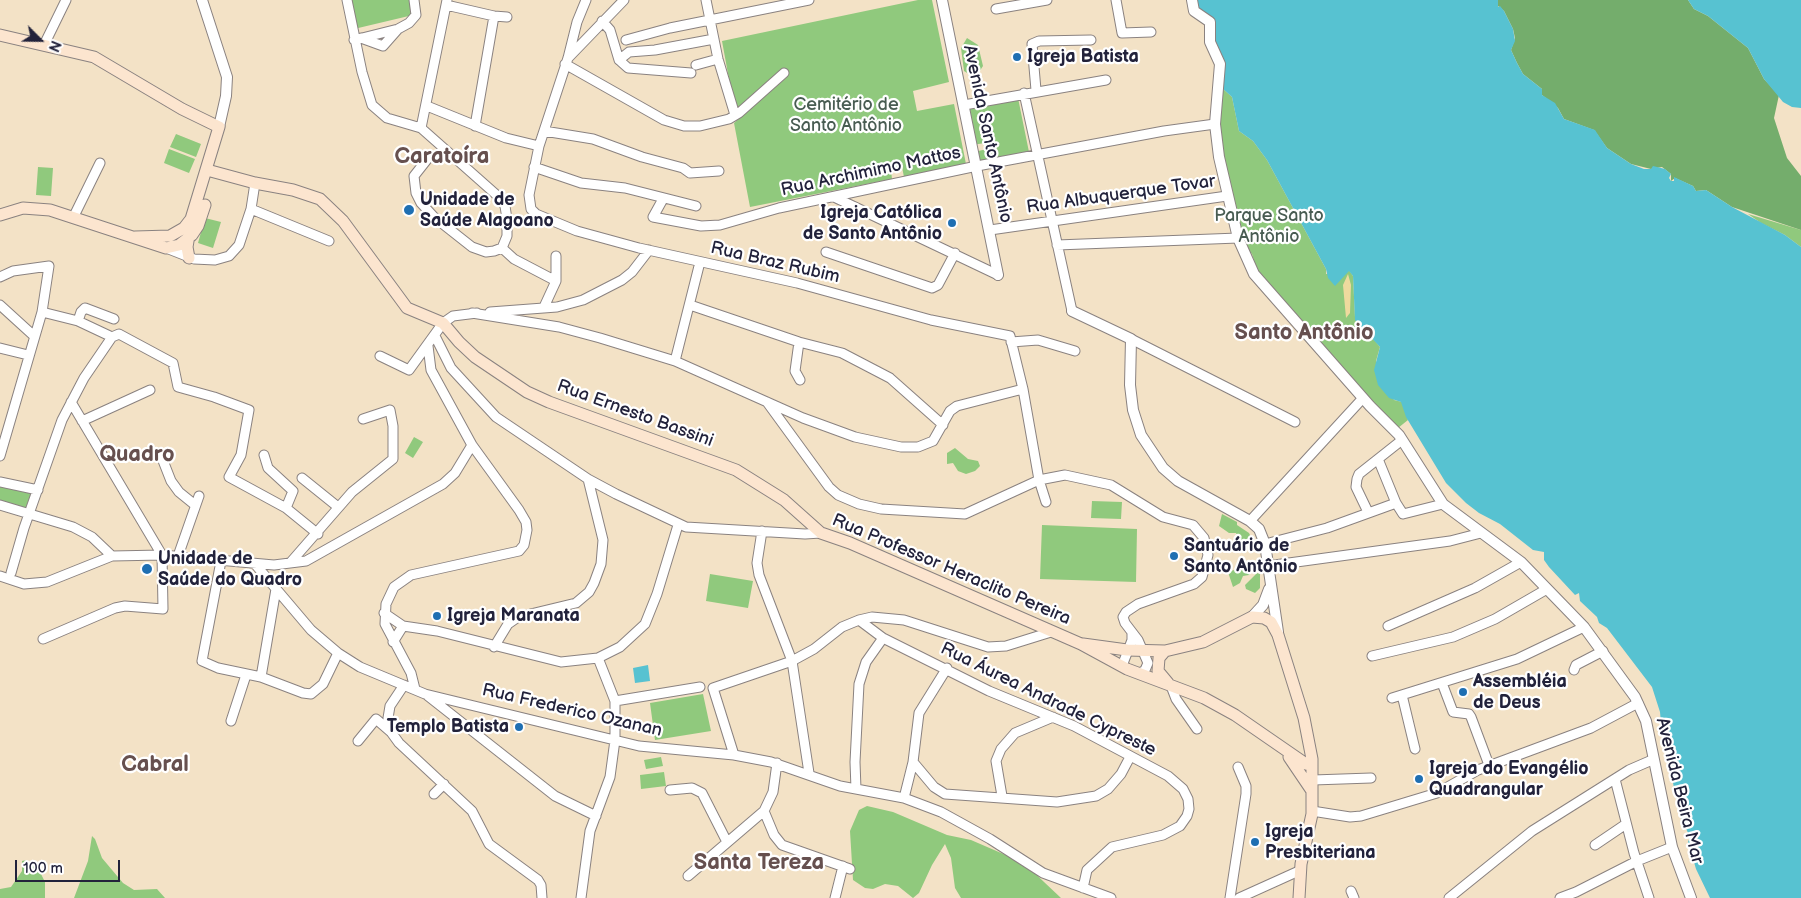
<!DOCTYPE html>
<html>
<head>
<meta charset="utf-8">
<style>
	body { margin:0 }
	#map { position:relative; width:1801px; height:898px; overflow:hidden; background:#f3e2c6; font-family:"Balsamiq Sans",sans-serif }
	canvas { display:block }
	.north { position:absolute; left:15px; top:15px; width:50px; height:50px; -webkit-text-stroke:4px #fff; paint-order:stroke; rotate:113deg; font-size:14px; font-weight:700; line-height:20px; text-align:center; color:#22223b }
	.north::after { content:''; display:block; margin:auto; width:18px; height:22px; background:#22223b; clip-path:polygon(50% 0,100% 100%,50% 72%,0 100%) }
	.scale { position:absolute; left:15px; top:860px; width:105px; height:22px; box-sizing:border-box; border:2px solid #22223b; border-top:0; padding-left:6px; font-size:15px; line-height:18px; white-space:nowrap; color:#22223b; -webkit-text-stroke:4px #fff; paint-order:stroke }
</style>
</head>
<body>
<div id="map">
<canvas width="1801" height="898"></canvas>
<div class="north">N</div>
<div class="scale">100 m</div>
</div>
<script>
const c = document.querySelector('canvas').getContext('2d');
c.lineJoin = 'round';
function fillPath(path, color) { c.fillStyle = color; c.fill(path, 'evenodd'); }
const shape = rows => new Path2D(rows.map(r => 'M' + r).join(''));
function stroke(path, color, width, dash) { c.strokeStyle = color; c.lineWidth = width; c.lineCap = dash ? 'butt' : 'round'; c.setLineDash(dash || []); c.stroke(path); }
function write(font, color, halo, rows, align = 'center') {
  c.font = font + ' "Balsamiq Sans",sans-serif'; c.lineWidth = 4.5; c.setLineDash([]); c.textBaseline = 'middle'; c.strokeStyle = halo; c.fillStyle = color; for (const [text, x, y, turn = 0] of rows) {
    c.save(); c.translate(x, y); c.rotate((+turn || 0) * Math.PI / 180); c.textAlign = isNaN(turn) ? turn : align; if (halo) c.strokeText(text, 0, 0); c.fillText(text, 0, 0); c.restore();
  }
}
fillPath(shape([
	[348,0,409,0,413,15,354,29],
	[918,0,932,0,949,82,913,91,917,111,954,104,966,164,904,177,902,167,891,170,892,179,750,207,734,123,787,77,783,71,735,112,722,41],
	[967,38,978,45,983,66,977,75,972,76,964,71,961,48],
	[1222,88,1232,97,1239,131,1253,141,1267,160,1326,269,1326,274,1349,270,1353,276,1355,317,1380,347,1376,361,1394,400,1402,402,1408,420,1398,428,1365,398,1257,270,1252,254,1244,247,1239,236,1218,126],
	[1018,98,1029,152,976,162,974,152,987,149,985,143,972,145,966,109],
	[176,134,201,144,196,157,170,147],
	[169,149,195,159,189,173,164,163],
	[38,167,53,168,51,196,36,195],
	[1748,214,1801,230,1801,247,1785,235,1761,223],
	[205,218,221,222,213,248,198,243],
	[414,437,423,442,413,458,405,453],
	[955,448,968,459,978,461,980,466,975,471,966,474,958,471,953,463,947,464,947,453],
	[0,483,32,491,25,510,0,503],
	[1092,501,1122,502,1121,519,1091,518],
	[1222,514,1237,522,1237,525,1249,533,1254,543,1252,546,1239,540,1236,533,1229,533,1219,526],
	[1042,525,1137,529,1136,582,1040,579],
	[1240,563,1252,563,1252,570,1249,575,1243,576,1240,583,1233,587,1228,572,1234,570],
	[1257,573,1260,574,1260,588,1255,593,1246,589,1245,585],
	[710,574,753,581,748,608,706,601],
	[703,694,711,731,655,740,650,703],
	[661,757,663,766,646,769,644,760],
	[664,772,666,786,641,789,640,775],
	[867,806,893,812,947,835,971,840,1008,856,1026,865,1061,898,961,898,955,888,951,858,945,844,932,865,919,893,913,898,898,886,885,884,873,889,865,888,853,880,850,831,859,810],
	[92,836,95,839,102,858,123,883,134,890,157,889,165,898,74,898,88,861],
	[26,860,40,872,45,882,45,898,0,898,0,889,11,887,22,871,22,861]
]), '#90c97d');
fillPath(shape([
	[1498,0,1688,0,1694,9,1708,16,1748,48,1764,79,1779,95,1774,118,1787,158,1801,176,1801,230,1732,207,1706,190,1696,191,1693,186,1675,178,1671,181,1671,174,1662,167,1651,169,1631,164,1607,148,1594,130,1564,119,1558,108,1542,95,1542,89,1523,74,1517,63,1511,50,1515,38,1513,29,1504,11,1498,6]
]), '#74ad6c');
fillPath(shape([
	[1348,274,1351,285,1350,313,1346,318,1343,285]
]), '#eeda9e');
fillPath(shape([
	[1196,0,1498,0,1498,7,1500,6,1504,11,1513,29,1515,41,1511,50,1517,63,1523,74,1542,89,1542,95,1555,103,1564,119,1595,130,1607,148,1631,164,1644,169,1651,169,1653,166,1665,169,1671,174,1669,178,1671,181,1674,181,1674,177,1693,186,1696,191,1706,190,1732,207,1785,235,1801,247,1801,898,1710,898,1696,869,1688,842,1690,837,1679,814,1670,767,1670,748,1662,735,1660,712,1652,687,1607,628,1599,623,1597,617,1580,601,1579,593,1575,595,1549,567,1544,560,1544,552,1533,550,1500,524,1479,513,1466,503,1446,483,1406,417,1401,402,1389,398,1378,385,1374,370,1380,347,1355,320,1353,276,1349,271,1335,286,1328,278,1326,269,1267,160,1253,141,1239,131,1232,97,1222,88,1223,75,1213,32,1198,13],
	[1688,0,1801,0,1801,108,1792,107,1783,102,1764,79,1748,48,1708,16,1694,9],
	[648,665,650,681,635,683,633,668]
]), '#57c2d1');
const minor = shape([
	[347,0,362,72,372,105,387,118,421,128,500,198,505,206,507,219,507,236,502,248],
	[586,0,577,22,568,58,539,146,529,195,531,209,536,214,577,231,639,248,797,283,931,320,1010,336,1023,389,1039,480,1046,502],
	[706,0,718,59,735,115],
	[1116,0,1122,33,1151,32],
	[446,5,494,16,507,17],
	[996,9,1047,0],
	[602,21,610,30,619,60,628,68,691,73],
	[361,38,383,46,398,29],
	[354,40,398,29,409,23,416,15,414,0],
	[626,40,670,28,809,0],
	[44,45,66,0],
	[568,58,624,0],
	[619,60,629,52,655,50,714,39],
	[565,64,664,120,684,126,700,126,729,119,739,113,784,73],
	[696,65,718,59],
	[1036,90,1032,44,1039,41,1091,40],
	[1024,93,1072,311],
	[964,105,1106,80],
	[427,106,506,138,539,146],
	[475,126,494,16],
	[421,128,447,0],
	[544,131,593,139,642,157,683,168,690,173,719,171],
	[429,157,414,176,416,193,421,203,434,217,472,247,486,252,494,251,502,248],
	[534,167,581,183,625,188,696,206],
	[834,197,998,275],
	[663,199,653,217,701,226,720,225,779,208,977,166,1164,131,1215,124],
	[251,209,329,241],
	[74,216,100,163],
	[990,230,1227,196],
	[1057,245,1238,238],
	[166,248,194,259,215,260,229,256,239,245,251,209,255,183],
	[502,248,514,259,556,281],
	[826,252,932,288,938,285,955,253],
	[0,277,13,271,49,266,42,312,0,456],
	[0,305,34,336],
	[690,305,799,342,842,353,890,378,943,425],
	[544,307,556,281,556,256],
	[42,312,78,321,112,337],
	[490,312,557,307,583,300,622,280,632,272,649,250],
	[472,313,559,327,600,338,675,361,803,418,855,437,901,447,918,447,933,441,950,411,957,406,1023,389],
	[78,321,81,312,85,308,114,319],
	[435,336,451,368,496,417,588,479,616,494,686,527,805,534,821,533],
	[1131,339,1295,422],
	[799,342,795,371,800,380],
	[1011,342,1038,340,1075,351],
	[0,348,28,355],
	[380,356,409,370,443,323,453,316,477,313],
	[675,361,700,262],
	[767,402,829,487,838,495,859,504,881,509,965,514,1039,480,1065,475,1111,485,1163,517,1193,525,1204,538,1208,555,1202,577,1194,584,1138,604,1126,612,1123,617,1125,623,1138,640,1148,663,1145,670,1140,673],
	[82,421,150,390],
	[160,453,171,481,179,492,195,505],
	[264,455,268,468,293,491,286,508],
	[1378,459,1396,503,1403,514,1443,504],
	[302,478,338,507],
	[0,482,38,490],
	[0,505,73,527,92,537,112,556],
	[1368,512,1356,487,1357,479,1359,474,1402,440],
	[1250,521,1363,398],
	[762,531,757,563,759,575,792,661,809,773],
	[1265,544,1327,528,1396,503],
	[178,556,199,496],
	[221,561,202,661,218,668,261,677,303,693,311,694,323,684,338,653],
	[290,563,352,492,393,459,393,426,390,410,363,419],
	[255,564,311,630,338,653,360,667,425,694,639,746,734,755,771,762,840,786,904,798,941,812,990,839,1043,873,1111,898],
	[1267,566,1450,541,1481,533],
	[11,573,24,528,62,420,84,378,112,337,119,334,173,363,178,387,214,397,249,410,241,455,229,477,286,508,318,534],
	[0,576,24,584,47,582,112,556,162,555,274,565,306,561,443,484,455,473,472,445],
	[384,613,403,626],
	[859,620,883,638,989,691,1074,726,1168,776,1183,789,1188,799,1189,809,1187,816,1180,826,1163,835,1112,847,1087,870,1083,888],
	[1388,626,1475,588,1521,562],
	[43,639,115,608,125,606,163,609,162,555,71,402],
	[393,642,403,626,437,631,561,662,598,658,620,647,645,624,657,594,678,525],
	[494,647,508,624,518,617,576,603,589,592,594,583,601,564,603,540,588,479],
	[1372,656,1453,637,1495,619,1547,589],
	[1122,666,1132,640,1132,633],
	[1574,670,1576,665,1603,651],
	[261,677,276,589],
	[1442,683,1453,712,1469,714,1471,717,1489,765],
	[404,685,390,706,388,718,391,732,399,743,472,811,489,844,538,880,541,885,542,898],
	[1171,686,1176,699,1197,729],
	[415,689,411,673,385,624,386,604,394,587,411,575,519,551,524,545,527,530,526,522,519,510,472,445,431,370,428,346],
	[1402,695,1415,749],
	[428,696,555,796,596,816],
	[1392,698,1517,659,1584,627],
	[615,701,700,687],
	[231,721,246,675],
	[358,741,376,719,391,732],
	[734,755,713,688,792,661,814,649,842,627,859,620,872,617,904,620,988,647,1006,646,1051,632],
	[913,762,934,787,945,794,1057,802,1096,796,1108,789,1121,774,1130,757],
	[1615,779,1634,853,1649,898],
	[1313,780,1371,778],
	[856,789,855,762,859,684,866,662,883,638],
	[670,790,692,788,702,793,727,842],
	[434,794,444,784],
	[1002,796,996,761,1001,749,1015,733,1053,717],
	[904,798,913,762,919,713,947,668],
	[764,811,774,835,782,845,850,869],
	[1312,811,1350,817,1361,816,1437,793,1478,770,1591,728,1638,703],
	[1595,845,1626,824],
	[688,876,764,811,773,792,777,763],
	[1351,891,1354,898],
	[581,898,590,831,610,777,615,740,615,701,598,658],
	[835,898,843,866],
	[1230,898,1246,794,1246,786,1238,767],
	[1239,898,1301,870],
	[1449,898,1532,831,1629,770,1652,760],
	[1560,898,1576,892,1637,861,1672,847]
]);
const tertiary = shape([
	[202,0,227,77,226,96,219,127],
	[942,0,998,275],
	[1192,0,1194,11,1210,22,1210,42,1220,64,1215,124,1219,157,1238,238,1254,274,1370,406,1399,435,1443,504,1521,562,1584,627,1635,697,1646,721,1672,847,1691,898],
	[1072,311,1131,339,1130,385,1133,410,1141,435,1163,468,1178,481,1250,521,1259,529,1265,544,1278,632],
	[1252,617,1263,605,1269,589]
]);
const secondary = shape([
	[0,35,94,57,182,109,219,127,191,219,184,228,170,236,135,237],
	[207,170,255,183,293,190,320,199,343,221,407,308,443,323,459,342,475,357,527,392,549,402,736,470,784,500,821,533,850,543,1081,644,1127,669,1204,698,1235,715,1306,764,1312,765],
	[0,215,23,208,50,210,166,248,179,245,192,235,198,226,205,205],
	[189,258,187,247,189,235],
	[1083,644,1127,650,1165,651,1203,642,1252,617,1264,618,1271,622,1278,635,1304,718,1312,759,1312,814,1301,864,1299,898],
	[1165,651,1159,658,1158,671,1168,683],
	[1289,757,1312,791]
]);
stroke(minor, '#8a8280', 11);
stroke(tertiary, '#8a8280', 12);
stroke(secondary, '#8a8280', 13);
stroke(minor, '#fff', 9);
stroke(tertiary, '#fff', 10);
stroke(secondary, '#fce5cf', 11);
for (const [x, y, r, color] of [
	[1017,57,5,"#1f6fb2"],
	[409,210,6,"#1f6fb2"],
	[952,223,5,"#1f6fb2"],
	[1174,556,5,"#1f6fb2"],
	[147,569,6,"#1f6fb2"],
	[437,616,5,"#1f6fb2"],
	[1463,692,5,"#1f6fb2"],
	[519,727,5,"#1f6fb2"],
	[1419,779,5,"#1f6fb2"],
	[1255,842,5,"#1f6fb2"]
]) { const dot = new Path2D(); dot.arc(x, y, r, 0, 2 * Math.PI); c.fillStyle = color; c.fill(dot); stroke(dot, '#fff', 2); }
write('bold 18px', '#22223b', '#fff', [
	["Igreja Batista",1027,57],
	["Unidade de",420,200],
	["Saúde Alagoano",420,221],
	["Igreja Católica",942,213,"right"],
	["de Santo Antônio",942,234,"right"],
	["Santuário de",1184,546],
	["Santo Antônio",1184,567],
	["Unidade de",158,559],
	["Saúde do Quadro",158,580],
	["Igreja Maranata",447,616],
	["Assembléia",1473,682],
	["de Deus",1473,703],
	["Templo Batista",509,727,"right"],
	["Igreja do Evangélio",1429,769],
	["Quadrangular",1429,790],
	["Igreja",1265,832],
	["Presbiteriana",1265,853]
], 'left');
write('18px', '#485c52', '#fff', [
	["Cemitério de",846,105],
	["Santo Antônio",846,126],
	["Parque Santo",1269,216],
	["Antônio",1269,237]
]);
write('18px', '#22223b', '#fff', [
	["Avenida Santo Antônio",987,134,78],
	["Rua Archimimo Mattos",871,172,-12],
	["Rua Albuquerque Tovar",1121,195,-8],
	["Rua Braz Rubim",775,263,13],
	["Rua Ernesto Bassini",635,414,20],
	["Rua Professor Heraclito Pereira",951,570,23],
	["Rua Áurea Andrade Cypreste",1048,700,26],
	["Rua Frederico Ozanan",572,711,13],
	["Avenida Beira Mar",1679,791,76]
]);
write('bold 22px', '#66504f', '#fff', [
	["Caratoíra",442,157],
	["Santo Antônio",1304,333],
	["Quadro",137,455],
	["Cabral",155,765],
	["Santa Tereza",759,863]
]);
</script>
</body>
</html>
